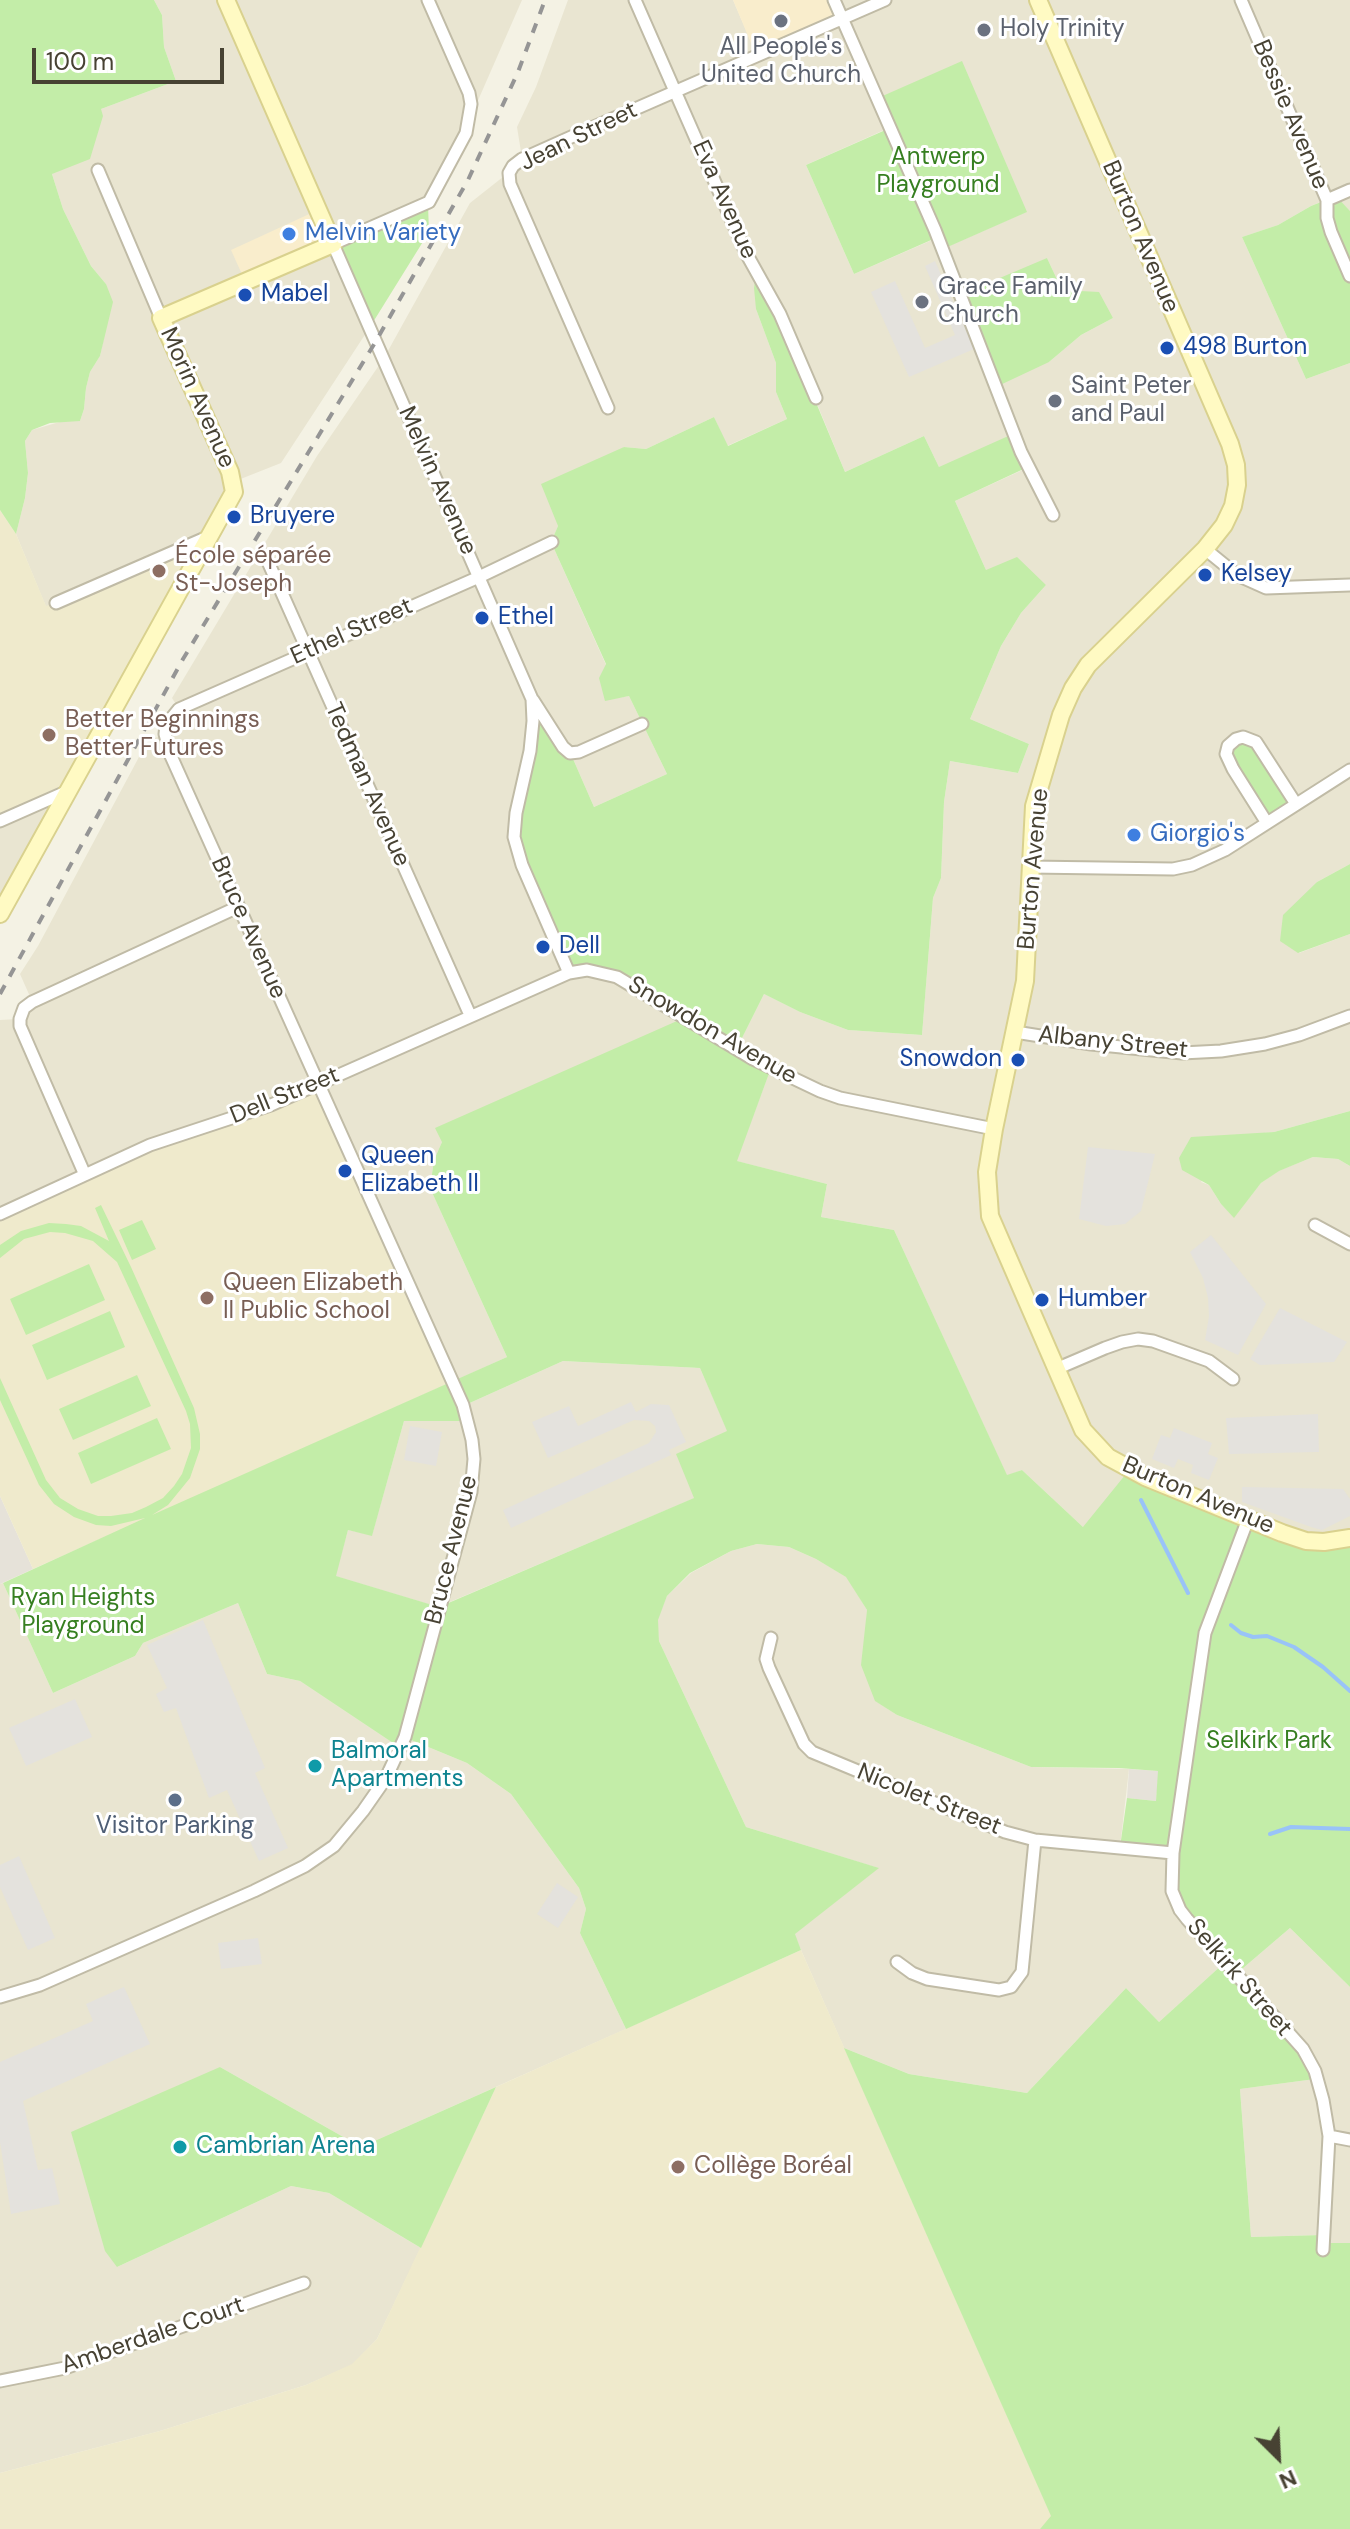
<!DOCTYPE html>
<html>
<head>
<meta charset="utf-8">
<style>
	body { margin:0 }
	#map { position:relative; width:1350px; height:2529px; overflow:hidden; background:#f4f2e4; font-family:"DM Sans",sans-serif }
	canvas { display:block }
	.north { position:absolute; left:1238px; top:2417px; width:80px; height:80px; -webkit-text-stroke:6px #fff; paint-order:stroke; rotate:156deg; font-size:22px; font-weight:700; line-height:32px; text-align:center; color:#474233 }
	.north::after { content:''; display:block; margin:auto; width:28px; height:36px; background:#474233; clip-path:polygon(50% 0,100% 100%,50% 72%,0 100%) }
	.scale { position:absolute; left:32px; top:48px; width:192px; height:36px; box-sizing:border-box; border:4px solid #474233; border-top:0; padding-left:10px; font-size:24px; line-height:28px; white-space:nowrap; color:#474233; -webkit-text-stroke:6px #fff; paint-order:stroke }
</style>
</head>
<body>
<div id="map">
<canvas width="1350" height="2529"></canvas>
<div class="north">N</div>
<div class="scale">100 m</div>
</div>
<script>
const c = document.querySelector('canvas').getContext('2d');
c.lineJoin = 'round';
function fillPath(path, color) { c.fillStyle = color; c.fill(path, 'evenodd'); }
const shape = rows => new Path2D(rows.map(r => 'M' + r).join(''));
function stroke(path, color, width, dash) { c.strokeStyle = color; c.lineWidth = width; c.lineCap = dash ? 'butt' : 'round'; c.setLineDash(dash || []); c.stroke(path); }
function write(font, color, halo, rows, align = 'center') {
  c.font = font + ' "DM Sans",sans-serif'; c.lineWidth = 6; c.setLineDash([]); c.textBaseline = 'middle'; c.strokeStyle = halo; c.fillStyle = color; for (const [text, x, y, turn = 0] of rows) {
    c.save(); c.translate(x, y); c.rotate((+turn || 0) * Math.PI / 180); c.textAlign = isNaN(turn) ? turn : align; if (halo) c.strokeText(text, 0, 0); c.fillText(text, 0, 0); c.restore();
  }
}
fillPath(shape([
	[154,0,522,0,476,105,370,327,281,463,233,482,210,535,46,607,16,534,25,498,28,473,25,441,32,430,63,421,80,421,84,409,86,388,90,372,100,356,104,336,106,284,91,266,63,209,52,174,101,109,176,81,164,47,162,15],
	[568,0,733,0,757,55,835,0,1350,0,1350,211,1335,196,1311,206,1278,225,1242,237,1306,379,1350,363,1350,864,1317,882,1299,953,1350,934,1350,1111,1274,1132,1235,1136,1201,1182,1209,1185,1221,1204,1234,1217,1261,1183,1278,1171,1313,1157,1338,1159,1350,1166,1350,1537,1084,1528,1022,1470,1007,1476,894,1230,821,1217,827,1184,736,1161,771,1068,737,1048,764,994,800,1012,848,1030,922,1035,933,898,941,878,944,802,950,761,1018,773,1029,744,970,719,1001,646,1021,613,1046,585,986,570,955,501,1029,467,939,467,924,436,845,472,815,399,756,309,776,363,776,392,787,419,727,446,714,417,646,449,624,447,556,518,558,526,551,542,606,665,605,700,629,696,667,774,594,807,570,752,598,970,686,1017,442,1142,434,1160,430,1188,507,1357,452,1382,0,1213,0,1020,18,1019,32,1001,20,974,38,946,147,742,163,734,179,709,172,698,317,456,384,358,470,203,508,173,522,158,517,127,536,87],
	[891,127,1026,212,944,248,939,237,854,274,806,165],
	[1047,258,1062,290,1113,318,1081,335,1049,362],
	[67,791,0,912,0,821],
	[563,1361,700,1368,728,1432,695,1498,438,1607,335,1576,348,1530,372,1535,404,1421,467,1421,463,1406],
	[757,1544,789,1547,816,1559,847,1577,867,1610,866,1632,876,1701,897,1715,1031,1767,1129,1769,1120,1847,1172,1852,1224,1963,1159,2022,1126,1988,1027,2093,909,2074,844,2048,794,1934,878,1868,746,1827,659,1641,657,1620,667,1596,691,1573,731,1551],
	[3,1583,53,1693,135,1656,143,1643,238,1603,267,1674,300,1681,399,1747,404,1737,467,1763,511,1794,579,1888,586,1909,580,1933,626,2029,361,2147,220,2067,117,2267,291,2186,329,2193,421,2248,377,2339,352,2365,306,2385,160,2431,0,2473,0,1584],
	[1290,1928,1350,1987,1350,2243,1322,2243,1322,2235,1251,2237,1240,2089,1315,2079,1235,1975]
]), '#e9e5d1');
fillPath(shape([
	[733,0,835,0,843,18,756,55],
	[318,210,333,244,245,281,231,250]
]), '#f9edcc');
fillPath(shape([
	[0,1496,33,1569,0,1584],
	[1129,1769,1159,1771,1156,1801,1127,1798]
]), '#e6e2d9');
fillPath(shape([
	[0,510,16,534,46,606,210,535,67,791,0,821],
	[318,1083,452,1382,33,1569,0,1496,0,1213,84,1174],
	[801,1950,1052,2517,1040,2529,0,2529,0,2473,160,2431,306,2385,352,2364,377,2339,496,2087]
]), '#efeacc');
fillPath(shape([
	[0,0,154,0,162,15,164,47,176,81,101,109,103,116,90,159,52,174,63,209,91,266,106,284,113,302,100,356,90,372,86,388,84,409,80,421,50,423,32,430,25,441,28,473,25,498,16,534,0,510],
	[962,61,1027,212,943,249,938,237,854,274,806,165,890,128,878,98],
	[1336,196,1350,211,1350,363,1306,379,1242,237,1278,225,1311,206],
	[428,205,429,232,370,327,335,245],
	[1047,258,1062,290,1099,292,1113,318,1081,335,1049,362,998,386,962,294],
	[756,274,779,314,845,472,924,436,939,467,1015,433,1030,466,955,501,986,570,1017,557,1046,585,1021,613,1001,646,970,719,1029,744,1018,773,950,761,944,802,941,878,933,898,922,1035,848,1030,800,1012,764,994,737,1048,771,1068,737,1161,827,1184,821,1217,894,1230,1007,1475,1022,1470,1083,1527,1130,1469,1283,1532,1350,1537,1350,1987,1290,1928,1235,1975,1302,2051,1315,2079,1240,2089,1251,2237,1322,2235,1322,2243,1350,2243,1350,2529,1040,2529,1051,2516,844,2048,909,2074,1027,2093,1126,1988,1159,2022,1224,1963,1179,1911,1172,1853,1120,1847,1127,1798,1156,1801,1158,1771,1119,1768,1031,1767,897,1715,875,1701,861,1665,867,1610,846,1577,816,1559,789,1547,757,1544,731,1551,690,1573,667,1596,658,1620,659,1641,746,1827,879,1868,795,1934,801,1950,626,2029,580,1933,586,1909,579,1888,511,1794,467,1763,404,1737,399,1747,300,1681,267,1674,238,1603,143,1643,135,1656,53,1693,3,1583,145,1518,111,1526,96,1525,74,1517,54,1504,39,1485,0,1400,0,1378,46,1480,60,1498,78,1509,98,1516,111,1516,132,1513,146,1507,163,1498,174,1486,182,1474,191,1448,190,1424,186,1411,117,1262,93,1241,65,1233,50,1232,24,1239,0,1258,0,1245,21,1231,49,1223,66,1224,81,1226,109,1241,95,1208,101,1205,131,1267,194,1408,200,1434,200,1449,190,1478,168,1505,152,1515,507,1357,430,1188,434,1160,442,1142,435,1128,686,1017,638,987,570,972,515,837,534,699,570,752,594,807,667,774,629,696,605,701,599,678,606,664,551,542,558,526,541,484,624,447,646,449,714,417,728,446,787,419,776,392,776,363,756,309,754,288],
	[563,1361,700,1368,727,1431,676,1454,694,1498,439,1607,336,1576,348,1530,372,1536,404,1421,468,1421,463,1406],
	[1250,739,1294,802,1267,820,1233,769,1229,747],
	[1350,864,1350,934,1298,953,1280,941,1283,915,1317,882],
	[1350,1111,1350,1166,1338,1159,1313,1157,1279,1171,1261,1183,1234,1218,1221,1204,1209,1185,1182,1170,1179,1158,1191,1137,1274,1132],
	[142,1220,156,1249,132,1260,119,1230],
	[89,1264,105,1300,26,1335,10,1299],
	[110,1311,125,1347,47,1380,32,1345],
	[137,1375,151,1406,73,1440,59,1409],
	[157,1418,171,1449,91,1484,78,1453],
	[220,2067,361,2147,496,2087,421,2248,329,2193,291,2186,117,2267,105,2251,71,2132]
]), '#c3eda8');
fillPath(shape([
	[935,261,974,349,909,377,871,292,895,281,925,348,955,335,925,266],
	[1088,1147,1155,1154,1141,1211,1125,1224,1106,1226,1079,1219],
	[1211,1235,1266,1304,1238,1355,1205,1340,1209,1316,1208,1298,1203,1278,1190,1252],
	[1280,1308,1347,1342,1334,1362,1260,1365,1250,1359],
	[631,1402,636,1412,651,1404,669,1405,686,1442,669,1450,671,1455,511,1528,503,1510,649,1443,656,1432,655,1426,649,1421,634,1420,548,1458,532,1422,569,1406,578,1426],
	[1318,1414,1319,1452,1229,1454,1226,1418],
	[410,1426,442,1432,436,1466,404,1460],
	[1174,1428,1212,1443,1208,1454,1218,1458,1209,1480,1191,1473,1193,1465,1178,1459,1174,1468,1152,1459,1161,1435,1170,1438],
	[1242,1487,1343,1489,1350,1499,1350,1516,1322,1530,1311,1527,1242,1502],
	[203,1620,265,1768,255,1773,288,1848,259,1861,227,1790,209,1798,176,1708,164,1712,156,1694,167,1688,147,1645],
	[75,1699,92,1737,26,1766,9,1728],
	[19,1856,55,1938,28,1950,0,1887,0,1865],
	[557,1883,578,1897,558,1928,537,1914],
	[258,1938,262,1964,221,1969,218,1943],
	[124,1987,150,2044,23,2101,38,2170,52,2168,60,2204,11,2214,0,2142,0,2062,93,2021,86,2004]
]), '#e4e2dd');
stroke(shape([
	[1141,1500,1188,1593],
	[1231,1625,1241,1633,1253,1637,1267,1636,1294,1647,1323,1667,1350,1691],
	[1270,1834,1291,1827,1350,1829]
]), '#99c3f8', 4);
const street = shape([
	[428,0,469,93,471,104,466,133,429,202,333,244,532,699,533,721,530,751,516,813,514,837,522,865,569,973],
	[635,0,746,253,780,314,816,398],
	[834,0,935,230,1021,452,1053,515],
	[1241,0,1327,200,1327,218,1331,232,1350,276],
	[98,170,161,318],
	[1327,200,1350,190],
	[608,408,510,184,509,173,513,166,522,159,580,133,885,0],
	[1205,549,1237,575,1266,588,1350,585],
	[265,555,470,1015],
	[56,603,210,536],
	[533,700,563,747,570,753,579,752,642,724],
	[0,821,68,791],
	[1267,823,1233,769,1226,754,1228,746,1236,739,1243,737,1256,742,1296,804],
	[1030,867,1173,869,1192,865,1225,850,1350,770],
	[1015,1032,1091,1044,1182,1053,1221,1051,1265,1044,1299,1035,1350,1016],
	[85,1175,20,1026,20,1019,24,1008,32,1002,238,907],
	[0,1214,150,1145,271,1105,569,973,587,970,617,977,753,1059,820,1091,840,1098,994,1129],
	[1315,1225,1350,1244],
	[1056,1369,1105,1348,1122,1342,1138,1339,1153,1341,1209,1361,1233,1379],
	[1248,1519,1205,1633,1173,1853,1172,1891,1180,1910,1187,1919,1303,2049,1315,2071,1323,2100,1329,2136,1323,2250],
	[771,1638,766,1659,769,1668,804,1744,812,1752,1005,1832,1035,1840,1173,1853],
	[897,1962,912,1973,927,1979,999,1990,1011,1987,1022,1972,1035,1840],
	[0,1997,40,1985,254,1891,305,1866,334,1846,363,1811,386,1778,405,1737,471,1492,474,1459,472,1440,463,1405,171,756,165,734,166,725,179,709,479,577,552,542],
	[1329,2136,1350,2140],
	[0,2381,65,2368,304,2283]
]);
const secondary = shape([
	[1038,0,1230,444,1236,465,1237,485,1233,506,1224,525,1205,549,1088,665,1073,688,1061,715,1034,806,1025,981,994,1129,987,1172,990,1216,1083,1430,1108,1457,1145,1477,1282,1533,1306,1541,1324,1542,1350,1538],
	[0,914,234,492,230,472,161,318,333,244,226,0]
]);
stroke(street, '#c0bba6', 15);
stroke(secondary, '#d9d18e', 20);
stroke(street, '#fff', 11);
stroke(secondary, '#fffac3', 16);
stroke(shape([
	[0,994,183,659,376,341,468,180,518,72,545,0]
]), '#959595', 4, [10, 10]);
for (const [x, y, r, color] of [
	[781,21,8,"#6b7280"],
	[984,30,8,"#6b7280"],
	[289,234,8,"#3f7fe0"],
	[245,295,8,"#1a4fb4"],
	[922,302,8,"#6b7280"],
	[1167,348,8,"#1a4fb4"],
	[1055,401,8,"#6b7280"],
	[234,517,8,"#1a4fb4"],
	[159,571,8,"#8d6e63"],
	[1205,575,8,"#1a4fb4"],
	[482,618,8,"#1a4fb4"],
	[49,735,8,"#8d6e63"],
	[1134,835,8,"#3f7fe0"],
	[543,947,8,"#1a4fb4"],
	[1018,1060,8,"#1a4fb4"],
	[345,1171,8,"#1a4fb4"],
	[207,1298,8,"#8d6e63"],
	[1042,1300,8,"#1a4fb4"],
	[315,1766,8,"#0f9aa8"],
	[175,1800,8,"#5c6f8a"],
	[180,2147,8,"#0f9aa8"],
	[678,2167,8,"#8d6e63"]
]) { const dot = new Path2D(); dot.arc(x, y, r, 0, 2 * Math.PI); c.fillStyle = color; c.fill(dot); stroke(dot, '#fff', 3); }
write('24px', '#5b616d', '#fff', [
	["Holy Trinity",1000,30],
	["All People's",781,48,"center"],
	["United Church",781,76,"center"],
	["Grace Family",938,288],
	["Church",938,316],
	["Saint Peter",1071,387],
	["and Paul",1071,415]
], 'left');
write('24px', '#474233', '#fff', [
	["Bessie Avenue",1290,115,67],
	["Jean Street",579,137,-26],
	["Eva Avenue",724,200,66],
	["Burton Avenue",1140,237,67],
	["Morin Avenue",197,398,66],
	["Melvin Avenue",437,481,66],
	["Ethel Street",352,632,-24],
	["Tedman Avenue",367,785,66],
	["Burton Avenue",1034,869,-85],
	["Bruce Avenue",248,928,66],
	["Snowdon Avenue",712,1031,30],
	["Albany Street",1113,1043,6],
	["Dell Street",285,1096,-22],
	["Burton Avenue",1198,1496,23],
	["Bruce Avenue",452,1550,-76],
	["Nicolet Street",929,1800,22],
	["Selkirk Street",1239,1978,49],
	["Amberdale Court",153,2336,-19]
]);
write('24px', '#367f20', '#fff', [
	["Antwerp",938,158],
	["Playground",938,186],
	["Ryan Heights",83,1599],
	["Playground",83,1627],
	["Selkirk Park",1269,1742]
]);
write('24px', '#366cbe', '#fff', [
	["Melvin Variety",305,234],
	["Giorgio's",1150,835]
], 'left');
write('24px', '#164399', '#fff', [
	["Mabel",261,295],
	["498 Burton",1183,348],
	["Bruyere",250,517],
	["Kelsey",1221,575],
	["Ethel",498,618],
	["Dell",559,947],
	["Snowdon",1002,1060,"right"],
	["Queen",361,1157],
	["Elizabeth II",361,1185],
	["Humber",1058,1300]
], 'left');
write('24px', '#785e54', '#fff', [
	["École séparée",175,557],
	["St-Joseph",175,585],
	["Better Beginnings",65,721],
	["Better Futures",65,749],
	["Queen Elizabeth",223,1284],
	["II Public School",223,1312],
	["Collège Boréal",694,2167]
], 'left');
write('24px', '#0d838f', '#fff', [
	["Balmoral",331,1752],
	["Apartments",331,1780],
	["Cambrian Arena",196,2147]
], 'left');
write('24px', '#4e5e75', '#fff', [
	["Visitor Parking",175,1827]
]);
</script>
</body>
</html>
